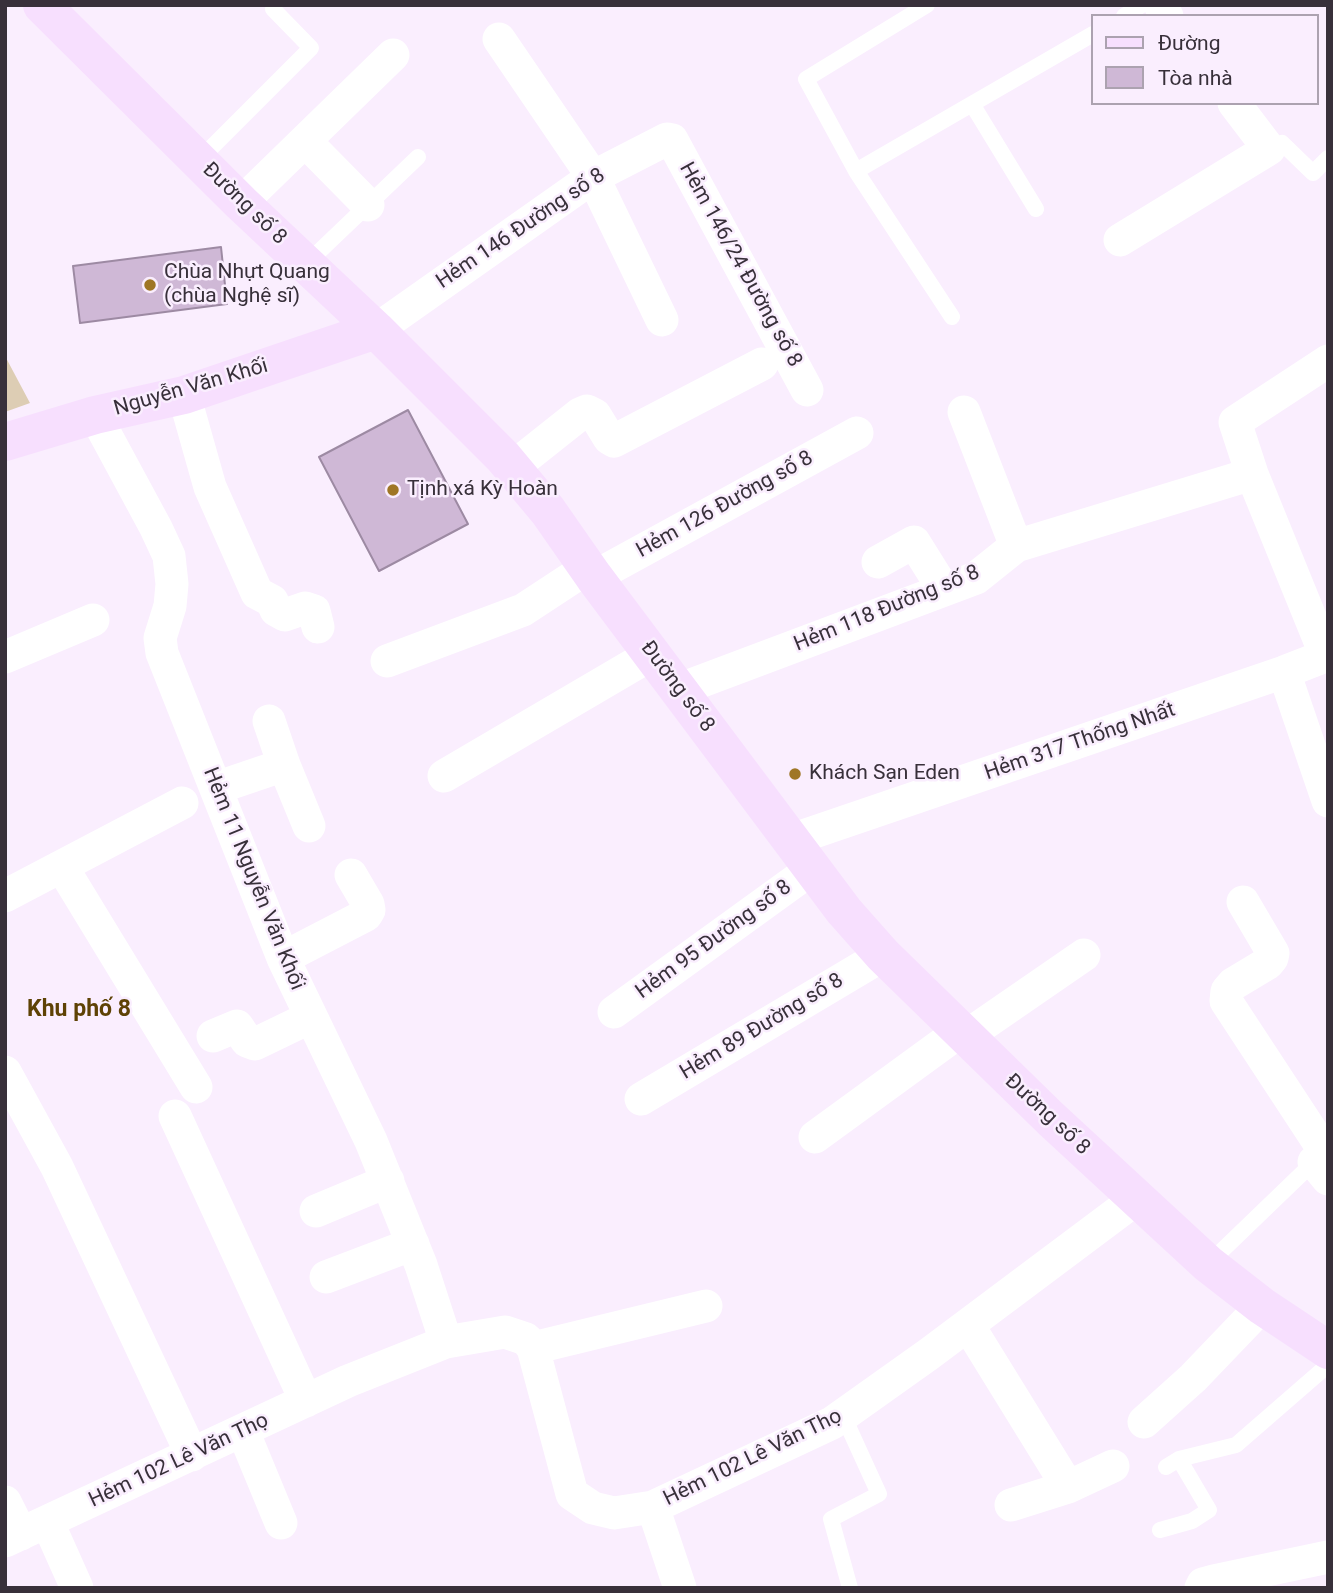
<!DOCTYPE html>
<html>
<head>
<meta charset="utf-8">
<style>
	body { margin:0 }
	#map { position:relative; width:1333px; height:1593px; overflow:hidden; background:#faeefe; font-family:Roboto,sans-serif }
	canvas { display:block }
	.frame { position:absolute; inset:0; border:7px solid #38303a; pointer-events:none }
	.legend { position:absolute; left:1091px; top:14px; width:228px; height:91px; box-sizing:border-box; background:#faeefe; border:2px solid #aca2b0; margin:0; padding:9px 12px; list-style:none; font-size:21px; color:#38303a }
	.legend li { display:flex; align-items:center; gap:14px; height:35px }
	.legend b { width:35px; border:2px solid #aca2b0 }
</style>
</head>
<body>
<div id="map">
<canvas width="1333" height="1593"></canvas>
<div class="frame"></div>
<ul class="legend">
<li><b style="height:9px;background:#f7dffe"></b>Đường</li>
<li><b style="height:19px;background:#cfb8d6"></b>Tòa nhà</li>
</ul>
</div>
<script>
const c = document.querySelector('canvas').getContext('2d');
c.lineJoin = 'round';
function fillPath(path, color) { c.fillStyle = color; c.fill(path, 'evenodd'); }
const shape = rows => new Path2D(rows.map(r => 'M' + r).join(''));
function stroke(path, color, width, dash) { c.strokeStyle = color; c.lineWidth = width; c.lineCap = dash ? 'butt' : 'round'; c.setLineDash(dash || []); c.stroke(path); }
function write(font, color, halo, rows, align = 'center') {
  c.font = font + ' Roboto,sans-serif'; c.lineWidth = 5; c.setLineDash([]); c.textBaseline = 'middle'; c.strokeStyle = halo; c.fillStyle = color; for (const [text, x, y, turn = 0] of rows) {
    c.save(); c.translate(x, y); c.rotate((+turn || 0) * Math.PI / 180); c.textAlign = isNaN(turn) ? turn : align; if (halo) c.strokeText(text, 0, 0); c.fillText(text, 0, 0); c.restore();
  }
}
fillPath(shape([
	[5,356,30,403,5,412]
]), '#ddcdb4');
const building = shape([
	[221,247,227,304,80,323,73,266,221,247],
	[408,410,468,524,379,571,319,457,408,410]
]);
fillPath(building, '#cfb8d6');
stroke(building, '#9d8aa3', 2);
stroke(shape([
	[927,5,806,79,856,171,952,317],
	[1124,16,1142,5],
	[972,104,1036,209],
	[1269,149,1282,143,1313,173,1328,158],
	[199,160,311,48,273,9],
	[856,171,1093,34],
	[306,264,418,157],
	[1208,1264,1317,1159],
	[843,1415,879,1494,831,1519,850,1588],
	[1166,1467,1179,1459,1236,1445,1328,1365],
	[1160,1530,1192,1521,1209,1510,1179,1459]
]), '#fff', 16);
stroke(shape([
	[1160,5,1167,16],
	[499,39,593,177,662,320],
	[305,141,368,205],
	[241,203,393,55],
	[1120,240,1269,149,1234,103],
	[376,330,593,177,667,139,672,140,807,390],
	[184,395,210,487,257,593,272,601,276,610,285,615,305,608,314,611,318,627],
	[964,412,1016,546],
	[95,415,156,528,169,556,172,584,170,606,160,638,162,653,283,958,371,1141,421,1265,446,1342],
	[512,468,580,414,587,411,595,415,609,438,614,441,762,364],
	[878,562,914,542,944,590],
	[594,577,857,433],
	[1326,656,1252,474,1235,422,1328,361],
	[5,657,93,620],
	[387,661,523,610,587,568],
	[1284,672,1328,801],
	[678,690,976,578,1016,546,1252,474],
	[269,721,284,765,309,826],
	[444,776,652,654],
	[216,788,284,765],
	[791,840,1284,672,1328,655],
	[62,867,196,1087],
	[5,896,182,803],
	[1243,902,1273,953,1272,958,1268,963,1233,984,1227,991,1226,1001,1325,1152],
	[283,958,366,915,369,910,368,904,351,875],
	[614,1012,813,868],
	[213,1036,237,1026,247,1041,255,1044,311,1017],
	[965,1037,1084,955],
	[5,1072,57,1167,192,1455],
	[641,1099,883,955],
	[175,1116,306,1401],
	[815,1137,959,1032],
	[1314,1162,1328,1179],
	[316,1211,388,1181],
	[326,1277,413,1244],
	[968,1325,1068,1487],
	[533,1348,706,1306],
	[1144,1422,1193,1378,1262,1306],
	[243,1431,281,1523],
	[5,1502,21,1534],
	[1011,1505,1068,1487,1113,1466],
	[653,1507,680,1588],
	[48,1523,77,1588],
	[5,1541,348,1381,446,1342,505,1332,526,1339,533,1348,572,1494,593,1508,614,1513,653,1507,832,1423,929,1354,1136,1199],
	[1201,1588,1203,1584,1214,1581,1328,1557]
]), '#fff', 33);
stroke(shape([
	[42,5,241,203,376,330,503,457,548,511,594,577,844,911,883,955,1051,1119,1208,1264,1262,1306,1328,1350],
	[5,442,95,415,184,395,376,330]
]), '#f7dffe', 38);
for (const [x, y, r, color] of [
	[150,285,7,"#9f7625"],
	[393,490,7,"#9f7625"],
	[795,774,7,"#9f7625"]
]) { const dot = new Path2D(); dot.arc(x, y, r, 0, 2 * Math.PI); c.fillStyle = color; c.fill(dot); stroke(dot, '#faeefe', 2.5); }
write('21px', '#38303a', '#faeefe', [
	["Đường số 8",244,204,44],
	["Hẻm 146 Đường số 8",521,229,-34],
	["Hẻm 146/24 Đường số 8",740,265,61],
	["Nguyễn Văn Khối",191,388,-16],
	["Hẻm 126 Đường số 8",725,505,-29],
	["Hẻm 118 Đường số 8",887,609,-22],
	["Đường số 8",677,687,53],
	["Hẻm 317 Thống Nhất",1080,742,-19],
	["Hẻm 11 Nguyễn Văn Khối",253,879,68],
	["Hẻm 95 Đường số 8",714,940,-36],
	["Hẻm 89 Đường số 8",762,1027,-31],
	["Đường số 8",1047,1115,43],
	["Hẻm 102 Lê Văn Thọ",753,1458,-26],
	["Hẻm 102 Lê Văn Thọ",179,1461,-25]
]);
write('21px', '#38303a', '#faeefe', [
	["Chùa Nhựt Quang",164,273],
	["(chùa Nghệ sĩ)",164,297],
	["Tịnh xá Kỳ Hoàn",407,490],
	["Khách Sạn Eden",809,774]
], 'left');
write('bold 23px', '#5e4205', '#faeefe', [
	["Khu phố 8",79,1010]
]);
</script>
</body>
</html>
